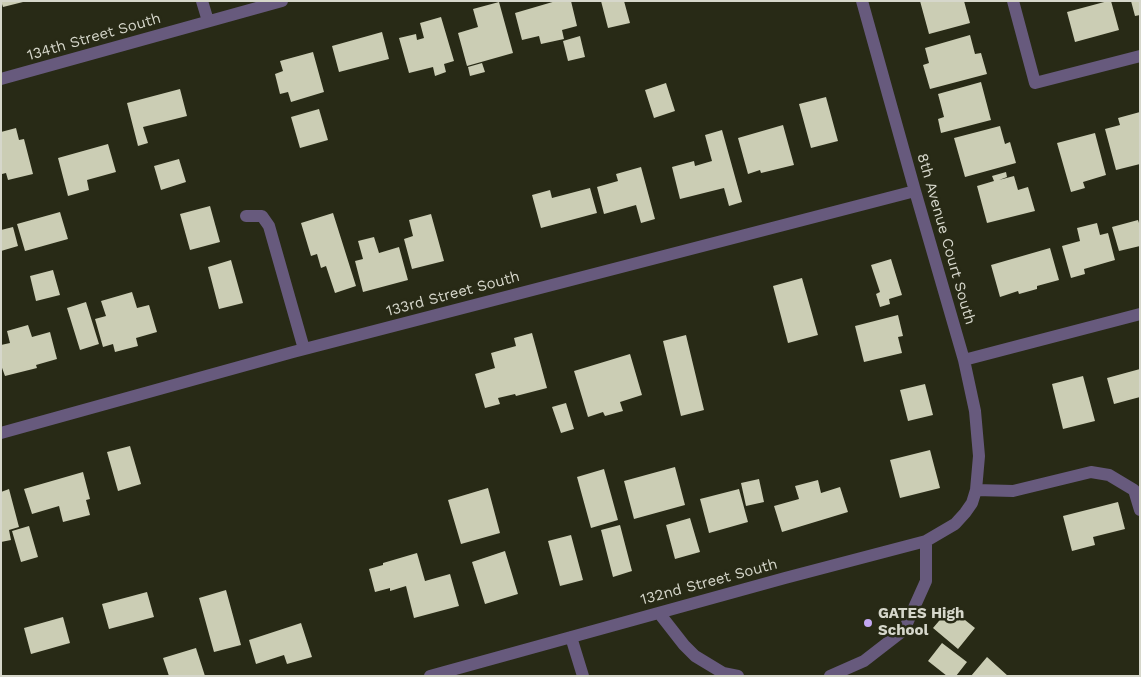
<!DOCTYPE html>
<html>
<head>
<meta charset="utf-8">
<style>
	body { margin:0 }
	#map { position:relative; width:1141px; height:677px; overflow:hidden; background:#282a16; font-family:"Work Sans",sans-serif }
	canvas { display:block }
	.frame { position:absolute; inset:0; border:2px solid #d6d7cb; pointer-events:none }
</style>
</head>
<body>
<div id="map">
<canvas width="1141" height="677"></canvas>
<div class="frame"></div>
</div>
<script>
const c = document.querySelector('canvas').getContext('2d');
c.lineJoin = 'round';
function fillPath(path, color) { c.fillStyle = color; c.fill(path, 'evenodd'); }
const shape = rows => new Path2D(rows.map(r => 'M' + r).join(''));
function stroke(path, color, width, dash) { c.strokeStyle = color; c.lineWidth = width; c.lineCap = dash ? 'butt' : 'round'; c.setLineDash(dash || []); c.stroke(path); }
function write(font, color, halo, rows, align = 'center') {
  c.font = font + ' "Work Sans",sans-serif'; c.lineWidth = 5; c.setLineDash([]); c.textBaseline = 'middle'; c.strokeStyle = halo; c.fillStyle = color; for (const [text, x, y, turn = 0] of rows) {
    c.save(); c.translate(x, y); c.rotate((+turn || 0) * Math.PI / 180); c.textAlign = isNaN(turn) ? turn : align; if (halo) c.strokeText(text, 0, 0); c.fillText(text, 0, 0); c.restore();
  }
}
fillPath(shape([
	[1,1,23,1,23,2,3,7],
	[556,1,571,1,577,26,562,30,564,39,541,44,539,36,522,40,515,13],
	[601,1,624,1,630,23,608,28],
	[920,1,964,1,970,23,929,34],
	[1108,1,1111,1,1119,30,1075,42,1067,12],
	[1131,1,1140,1,1140,15,1135,16],
	[499,2,513,53,467,66,458,33,478,27,473,9],
	[441,17,454,61,444,64,446,72,435,76,433,67,409,73,399,38,416,34,417,40,424,38,420,23],
	[382,32,389,59,339,72,332,46],
	[970,35,975,54,981,53,987,74,930,89,923,65,929,63,925,48],
	[580,36,585,57,568,61,563,41],
	[313,52,324,92,291,102,288,92,280,94,275,74,283,71,280,61],
	[482,63,485,72,470,76,468,67],
	[981,82,991,120,941,133,938,119,944,117,938,94],
	[666,83,675,111,654,118,645,90],
	[180,89,187,116,143,127,148,143,138,146,127,103],
	[826,97,838,141,811,148,799,104],
	[319,109,328,140,300,148,291,117],
	[1140,112,1140,164,1116,170,1105,129,1120,125,1118,118],
	[783,125,794,165,761,173,760,170,748,174,738,138],
	[1000,126,1005,144,1010,142,1016,163,965,177,954,138],
	[16,128,19,140,24,139,33,174,8,180,6,173,2,174,1,173,1,132],
	[722,130,742,202,729,206,724,188,680,199,672,167,694,161,695,166,712,161,705,135],
	[1095,133,1106,175,1083,182,1085,188,1071,192,1057,143],
	[108,144,116,172,87,180,89,190,68,196,58,158],
	[179,159,186,182,161,190,154,166],
	[641,167,655,219,641,223,636,205,604,214,597,187,618,181,616,174],
	[1006,172,1007,177,999,180,1014,176,1018,190,1028,187,1035,211,987,223,977,186,994,181,992,176],
	[590,188,597,213,541,228,532,195,550,190,552,198],
	[210,206,220,242,190,250,180,214],
	[60,212,68,239,25,251,17,224],
	[333,213,356,286,335,293,326,266,321,268,317,254,311,256,301,223],
	[431,214,444,261,412,269,404,239,413,236,409,220],
	[1138,220,1140,226,1140,246,1119,251,1112,227],
	[1097,223,1100,235,1108,233,1115,260,1084,269,1085,274,1071,278,1062,246,1080,241,1077,228],
	[13,227,18,246,1,251,1,230],
	[374,237,379,253,399,247,408,280,363,292,355,261,363,259,358,241],
	[1050,248,1059,280,1037,286,1037,289,1019,294,1018,291,1000,297,991,265],
	[891,259,902,295,889,299,890,304,880,307,876,294,880,292,871,265],
	[231,260,243,303,219,309,208,267],
	[53,270,60,295,36,301,30,276],
	[802,278,818,335,788,343,773,286],
	[132,292,137,308,149,305,157,332,136,338,138,346,115,352,113,344,103,347,95,319,106,316,101,301],
	[86,302,99,344,80,350,67,308],
	[898,315,903,336,898,337,902,353,864,362,855,326],
	[28,325,32,337,50,332,57,359,36,365,37,368,5,376,1,365,1,345,10,343,7,331],
	[532,333,547,388,516,396,515,394,498,398,500,404,485,408,475,374,495,368,491,353,516,346,514,338],
	[686,335,704,410,681,416,663,341],
	[630,354,642,395,620,402,623,411,605,416,603,412,588,417,574,371],
	[1140,369,1140,397,1114,404,1107,378],
	[1083,376,1095,421,1063,429,1052,384],
	[925,384,933,415,908,421,900,390],
	[566,403,574,429,561,433,552,407],
	[130,446,141,484,118,491,107,452],
	[930,450,940,488,900,498,890,460],
	[675,467,685,505,634,519,624,481],
	[604,469,618,520,591,528,577,477],
	[83,472,90,499,86,500,90,515,63,522,59,506,32,514,24,489],
	[759,479,764,502,746,506,741,483],
	[818,480,821,493,840,487,848,512,782,532,774,506,799,499,795,486],
	[488,488,500,533,461,544,448,500],
	[9,489,19,527,9,530,11,540,1,542,1,492],
	[739,489,748,522,709,533,700,499],
	[1118,502,1125,529,1093,537,1095,545,1072,551,1063,516],
	[690,518,700,552,675,559,666,525],
	[620,525,632,571,613,577,601,530],
	[29,526,38,557,21,562,12,531],
	[571,535,583,580,560,586,548,541],
	[505,551,518,594,485,604,472,562],
	[417,553,425,581,450,574,459,606,414,618,406,586,390,591,390,588,375,592,369,569,383,565,383,563],
	[226,590,241,645,214,652,199,598],
	[147,592,154,617,109,629,102,604],
	[950,608,975,628,958,649,933,628],
	[63,617,70,643,31,654,24,628],
	[301,623,312,657,287,664,284,655,256,664,249,640],
	[942,643,967,662,956,676,947,676,928,661],
	[196,648,205,676,169,676,163,658],
	[987,657,1008,676,971,676]
]), '#cbcdb4');
stroke(shape([
	[202,1,208,21],
	[1013,1,1035,83,1140,56],
	[1,79,282,1],
	[246,216,262,216,269,226,304,349],
	[964,360,1140,314],
	[1,433,293,352,915,191],
	[976,490,1013,491,1091,472,1109,475,1134,490,1140,510],
	[659,613,684,645,695,656,723,673,738,676],
	[571,637,583,676],
	[430,676,785,578,926,541,955,524,965,513,972,503,976,490,979,456,975,411,964,360,915,191,862,1],
	[830,676,864,661,904,630,926,581,926,541]
]), '#675a7d', 12);
for (const [x, y, r, color] of [
	[868,623,5,"#c3a7f2"]
]) { const dot = new Path2D(); dot.arc(x, y, r, 0, 2 * Math.PI); c.fillStyle = color; c.fill(dot); stroke(dot, '#282a16', 2); }
write('15px', '#d6d7cb', '#282a16', [
	["134th Street South",94,37,-16],
	["8th Avenue Court South",946,239,74],
	["133rd Street South",453,294,-15],
	["132nd Street South",709,582,-15]
]);
write('bold 15px', '#d6d7cb', '#282a16', [
	["GATES High",878,614],
	["School",878,631]
], 'left');
</script>
</body>
</html>
